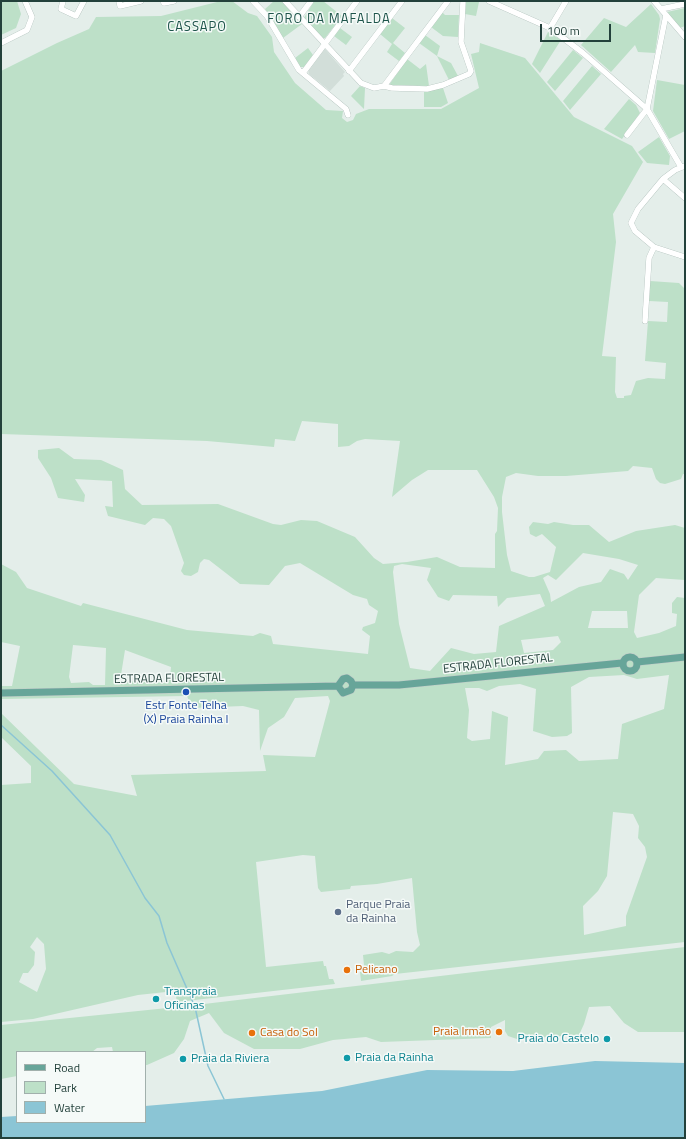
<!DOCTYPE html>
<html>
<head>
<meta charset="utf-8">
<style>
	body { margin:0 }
	#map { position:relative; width:686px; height:1139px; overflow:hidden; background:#e4eeea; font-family:"Titillium Web",sans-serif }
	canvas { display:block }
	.frame { position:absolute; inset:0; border:2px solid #23413b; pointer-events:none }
	.legend { position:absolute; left:16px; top:1051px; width:130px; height:72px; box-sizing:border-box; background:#f5faf8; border:1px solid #a1b0ac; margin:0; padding:5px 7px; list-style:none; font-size:12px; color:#23413b }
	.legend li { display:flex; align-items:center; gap:8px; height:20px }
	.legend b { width:20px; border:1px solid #a1b0ac }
	.scale { position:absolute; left:540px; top:24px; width:71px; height:18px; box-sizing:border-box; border:2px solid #23413b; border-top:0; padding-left:5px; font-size:12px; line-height:14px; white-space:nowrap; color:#23413b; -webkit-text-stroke:3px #f5faf8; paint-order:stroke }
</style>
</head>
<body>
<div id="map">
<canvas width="686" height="1139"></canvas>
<div class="frame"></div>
<ul class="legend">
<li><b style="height:5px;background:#67a599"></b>Road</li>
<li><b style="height:11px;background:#bde0c8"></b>Park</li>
<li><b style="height:11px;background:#8bc5d5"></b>Water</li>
</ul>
<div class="scale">100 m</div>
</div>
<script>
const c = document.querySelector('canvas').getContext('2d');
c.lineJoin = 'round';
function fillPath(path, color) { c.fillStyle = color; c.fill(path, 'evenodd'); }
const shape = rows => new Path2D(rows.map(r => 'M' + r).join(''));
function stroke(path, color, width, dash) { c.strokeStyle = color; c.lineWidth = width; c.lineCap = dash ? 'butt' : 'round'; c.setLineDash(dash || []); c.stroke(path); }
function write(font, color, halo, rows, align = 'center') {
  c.font = font + ' "Titillium Web",sans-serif'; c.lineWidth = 3; c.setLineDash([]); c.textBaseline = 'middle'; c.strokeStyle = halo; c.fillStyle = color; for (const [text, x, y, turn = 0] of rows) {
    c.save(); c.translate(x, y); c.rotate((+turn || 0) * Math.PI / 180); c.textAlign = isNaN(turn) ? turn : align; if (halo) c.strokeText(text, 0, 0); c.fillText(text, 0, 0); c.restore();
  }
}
fillPath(shape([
	[324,48,345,72,343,74,344,76,330,91,309,74,308,70]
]), '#d2ded9');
fillPath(shape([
	[1,1,17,1,21,14,16,28,1,35],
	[221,1,232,1,248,13,257,16,272,37,274,52,295,83,326,110,343,111,342,118,347,122,353,120,356,114,369,109,441,109,479,88,471,54,479,52,480,43,525,58,574,117,632,146,643,162,613,214,616,242,602,356,616,357,615,392,617,398,624,398,624,396,631,395,636,381,648,378,665,379,666,363,645,361,648,321,667,322,668,302,649,301,650,281,679,283,684,288,685,474,683,474,681,479,665,484,660,483,656,479,652,468,633,466,628,471,566,476,538,476,516,473,506,477,502,497,502,512,507,555,511,571,529,577,534,577,550,572,556,547,542,534,536,537,530,534,529,527,533,522,548,524,554,522,573,525,589,525,609,542,636,531,675,525,685,528,685,580,656,578,639,595,634,632,637,638,659,633,676,626,677,614,672,613,672,603,677,597,685,598,685,942,395,974,392,976,361,981,360,972,363,972,365,975,363,955,382,952,389,954,396,951,413,952,420,945,417,932,412,878,377,884,351,886,350,889,321,892,318,888,315,856,303,855,256,862,266,967,323,961,324,966,326,966,329,979,333,979,335,984,177,1002,175,991,138,995,33,1019,1,1022,1,785,31,783,31,766,1,737,1,713,74,784,137,796,131,775,266,771,263,755,315,757,330,701,328,696,295,698,284,717,268,728,260,751,259,710,243,706,192,708,187,696,1,699,1,686,12,686,20,646,1,642,1,564,16,572,27,588,81,606,83,603,187,630,253,636,260,633,271,636,273,644,368,654,370,636,362,630,363,627,375,623,378,611,369,605,367,599,353,595,300,563,285,566,269,585,240,584,209,560,204,559,200,563,198,572,191,576,184,575,181,571,184,563,171,526,164,519,153,518,145,525,108,516,105,506,113,507,112,481,75,479,85,495,84,502,58,498,51,478,38,458,38,450,59,448,74,459,101,460,123,470,125,489,142,505,218,504,273,524,281,525,301,520,317,521,355,537,374,558,383,564,407,562,437,557,460,567,495,568,495,534,497,531,498,508,494,497,477,470,428,470,412,480,392,497,400,441,365,439,357,441,349,446,338,447,338,424,302,421,295,441,275,439,274,447,207,441,1,434,1,71,57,43,89,29,96,17,161,16],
	[583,553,619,559,638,565,628,580,624,574,610,569,601,582,579,587,551,602,550,594,543,578,548,575,556,580],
	[402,564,431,568,427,580,438,597,449,601,453,595,497,596,498,607,507,598,540,594,545,606,499,626,496,652,474,654,451,648,430,671,410,668,399,624,393,572,394,566],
	[592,611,627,611,628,628,588,628],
	[558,636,561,642,553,650,524,653,521,640],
	[73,645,106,648,105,685,93,685,89,682,71,683,69,677],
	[125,650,171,667,170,678,167,683,120,681],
	[624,675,637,679,669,675,664,709,622,724,618,759,579,761,566,750,544,751,538,759,505,765,508,717,492,711,490,739,472,741,467,738,469,710,465,688,479,688,487,691,499,686,520,684,536,689,533,731,552,737,567,736,572,733,571,687,589,677],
	[613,812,633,814,639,826,638,838,645,847,647,857,626,916,626,926,584,935,583,906,598,891,607,876],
	[37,937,44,944,46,969,37,992,19,982,23,973,28,973,34,965,35,952,30,947],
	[274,1,282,1,302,24,283,38,265,9],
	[314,1,323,1,342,16,325,38,322,38,304,18],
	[466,1,479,2,476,16,465,14],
	[651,4,659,15,660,19,655,53,638,52,635,45,611,72,581,45,604,18,626,27],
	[685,8,685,26,680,28,667,12],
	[442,12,445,15,459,15,458,37,443,36,431,27],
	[392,18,405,28,393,43,405,53,399,61,387,52,392,44,380,34],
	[340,28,352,37,346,45,334,36],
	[548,32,561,40,540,73,532,64],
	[425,35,440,46,437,56,451,63,458,76,449,80,437,56,419,43],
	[308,48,313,55,304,67,300,67,295,58],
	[573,50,583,58,555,91,547,82],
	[407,59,420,69,426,64,429,86,389,85],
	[592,66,601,74,570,110,563,101],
	[657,80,685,85,685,131,669,139,653,111],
	[360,86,365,88,364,109,351,96],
	[443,88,448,103,441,107,424,107,424,91],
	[629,99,636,105,640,113,622,139,604,129],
	[659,137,670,156,669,165,647,163,638,152],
	[685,947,685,1032,638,1032,624,1023,610,1006,589,1007,584,1024,579,1035,517,1039,508,1036,505,1031,505,1020,491,1027,491,1038,381,1042,366,1037,333,1040,300,1049,254,1049,224,1033,209,1013,190,1021,184,1039,174,1053,147,1065,145,1065,145,1052,113,1052,112,1047,97,1048,92,1052,17,1052,17,1076,1,1079,1,1025,187,1006]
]), '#bde0c8');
fillPath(shape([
	[595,1061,685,1063,685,1138,1,1138,1,1117,17,1116,17,1122,145,1122,145,1106,322,1091,427,1070,513,1071]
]), '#8bc5d5');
stroke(shape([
	[1,725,52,771,110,835,145,898,159,916,167,943,195,1007,208,1066,224,1099]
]), '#8bc5d5', 1.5);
const minor = shape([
	[63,1,61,9,76,16,84,1],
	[119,1,120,6,141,1],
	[163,1,164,3,174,1],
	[253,1,267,16,299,70,346,109,348,115],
	[285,1,361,83,374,88,384,86,392,88,427,89,443,85,469,74,471,71,461,42,463,1],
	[489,1,550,28,583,53,647,109,681,167],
	[654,1,685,37],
	[661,9,685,4],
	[299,17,311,1],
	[550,28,566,1],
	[1,43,27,30,32,17,25,1],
	[349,71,402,1],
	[303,73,357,1],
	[384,86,448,1],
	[627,135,647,109,666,15],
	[685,166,675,170,663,179,638,209,631,223,635,231,654,247,685,257],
	[663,179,685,198],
	[645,321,649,258,654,247]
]);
const major = shape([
	'623 664a7 7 0 1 1 14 0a7 7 0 1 1-14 0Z',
	[637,662,685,657],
	[353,685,399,685,622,663],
	[338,686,343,693,351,690,353,685],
	[338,686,343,679,347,678,351,681,353,685],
	[1,693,338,686]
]);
stroke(minor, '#a6b7b2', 6);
stroke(major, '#c1cac8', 8);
stroke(minor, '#fff', 5.5);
stroke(major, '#67a599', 7);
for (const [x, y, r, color] of [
	[186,692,4,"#1a4fb4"],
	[338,912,4,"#5c6f8a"],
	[347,970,4,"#e8710a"],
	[156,999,4,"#0f9aa8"],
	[499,1032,4,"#e8710a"],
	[252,1033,4,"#e8710a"],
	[607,1039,4,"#0f9aa8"],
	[347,1058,4,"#0f9aa8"],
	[183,1059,4,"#0f9aa8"]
]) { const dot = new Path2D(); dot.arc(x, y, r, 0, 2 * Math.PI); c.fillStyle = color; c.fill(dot); stroke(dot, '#f5faf8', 1.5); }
write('12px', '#23413b', '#f5faf8', [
	["ESTRADA FLORESTAL",498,664,-6],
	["ESTRADA FLORESTAL",169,679,-1]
]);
write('12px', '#164399', '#f5faf8', [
	["Estr Fonte Telha",186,706],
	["(X) Praia Rainha I",186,720]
]);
write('12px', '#4e5e75', '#f5faf8', [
	["Parque Praia",346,905],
	["da Rainha",346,919]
], 'left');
write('12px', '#c56008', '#f5faf8', [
	["Pelicano",355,970],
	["Praia Irmão",491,1032,"right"],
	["Casa do Sol",260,1033]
], 'left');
write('12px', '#0d838f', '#f5faf8', [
	["Transpraia",164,992],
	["Oficinas",164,1006],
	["Praia do Castelo",599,1039,"right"],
	["Praia da Rainha",355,1058],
	["Praia da Riviera",191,1059]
], 'left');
c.letterSpacing = '1px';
write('13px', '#1d544a', '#f5faf8', [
	["FORO DA MAFALDA",329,20],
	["CASSAPO",197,28]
]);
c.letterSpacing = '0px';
</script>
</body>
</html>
